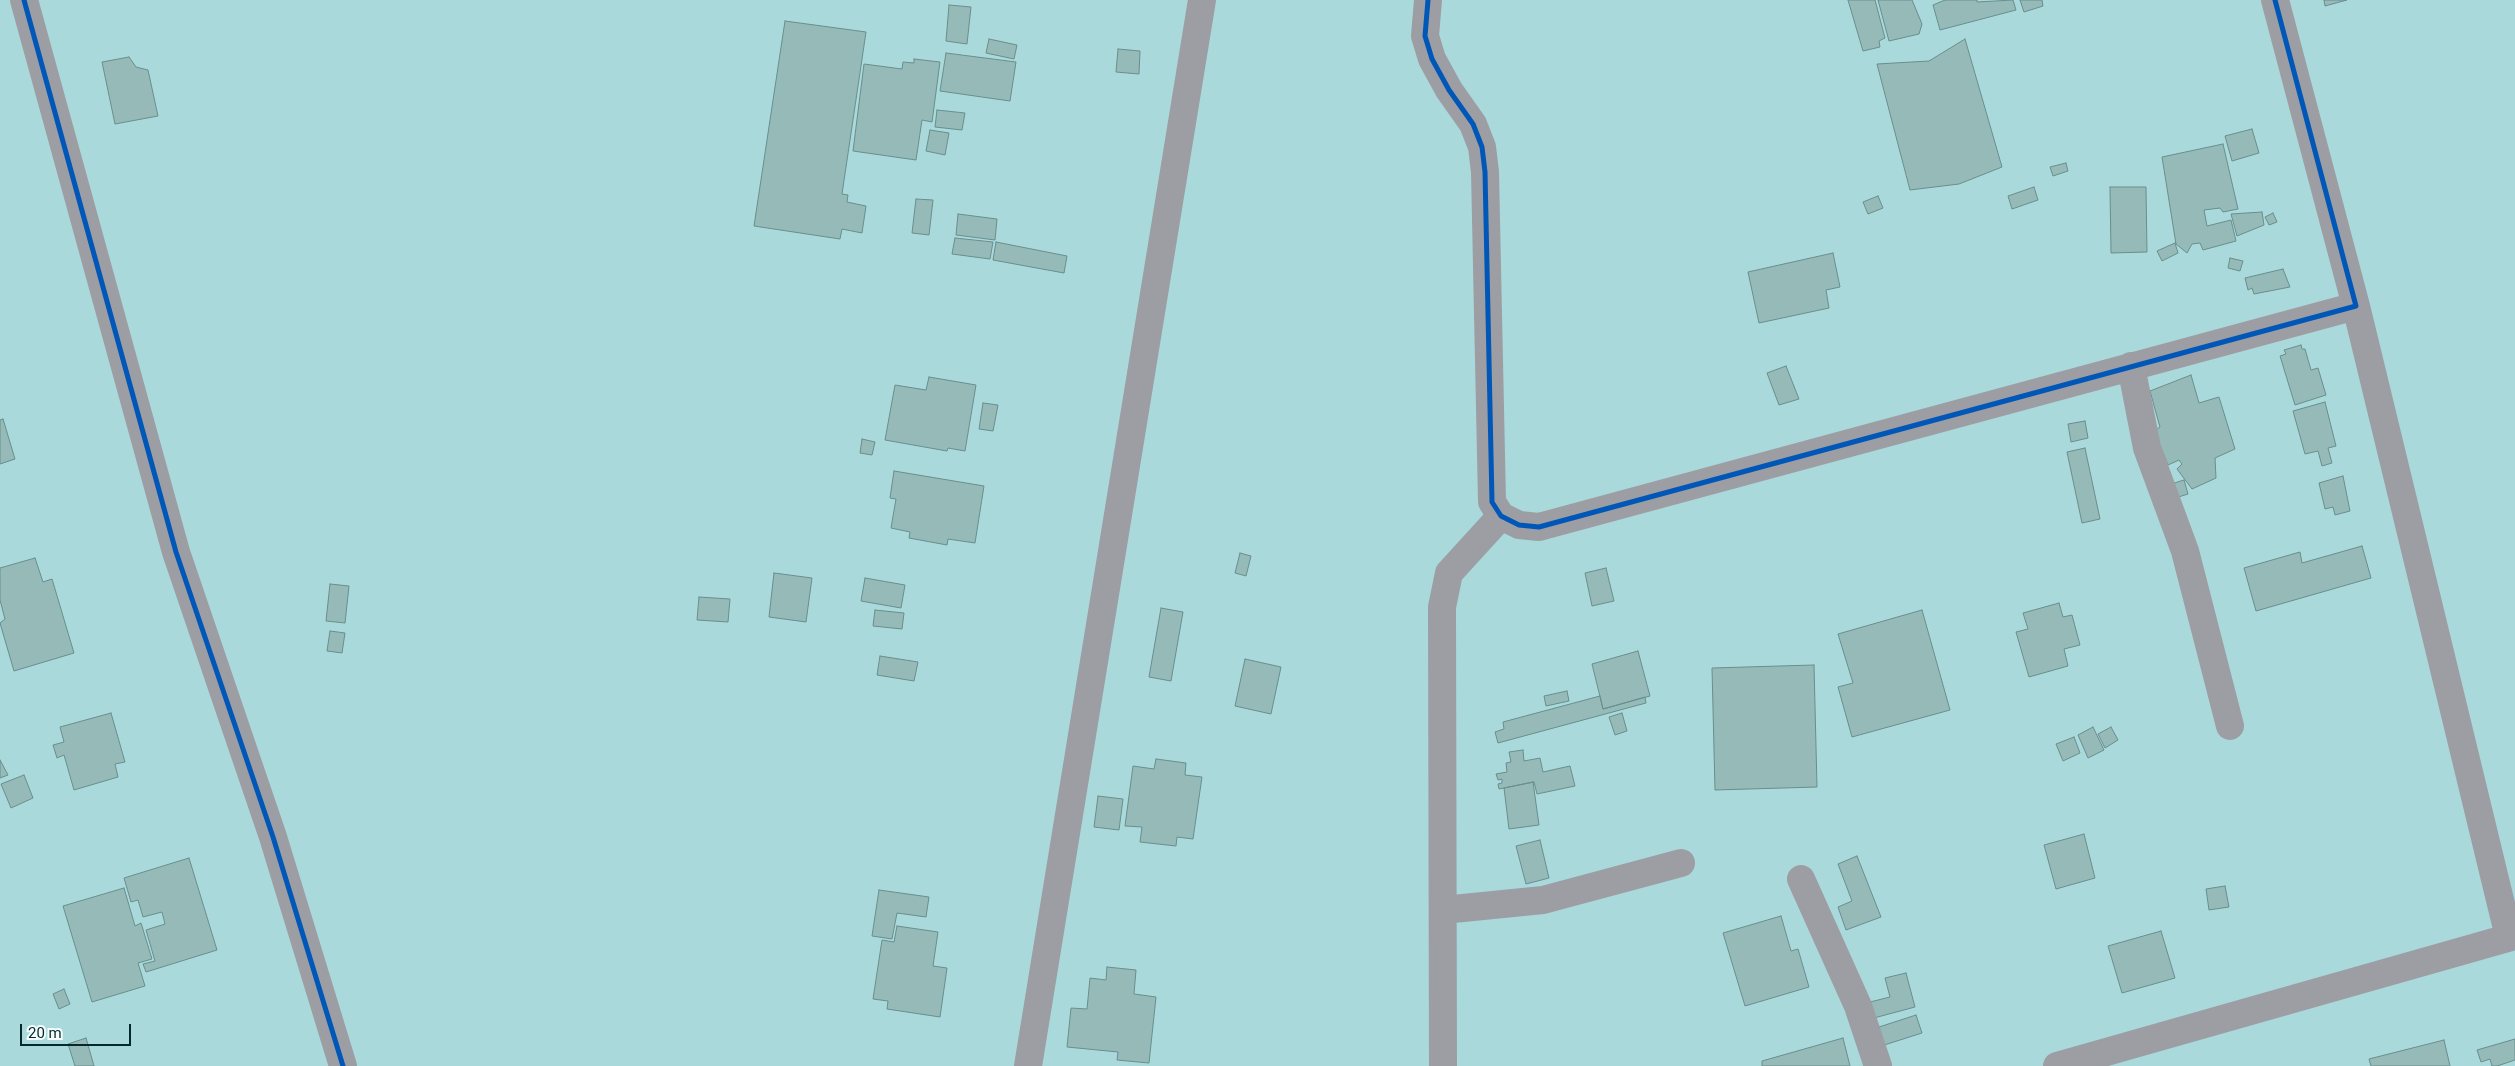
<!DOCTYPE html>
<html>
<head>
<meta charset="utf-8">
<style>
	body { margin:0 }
	#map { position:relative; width:2515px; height:1066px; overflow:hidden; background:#aad9dc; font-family:Roboto,sans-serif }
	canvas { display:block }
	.scale { position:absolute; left:20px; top:1024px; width:111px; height:22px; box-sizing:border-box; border:2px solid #03292c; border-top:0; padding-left:6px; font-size:15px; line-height:18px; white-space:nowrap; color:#03292c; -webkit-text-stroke:4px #f5fdfd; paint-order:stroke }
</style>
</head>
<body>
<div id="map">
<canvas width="2515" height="1066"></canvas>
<div class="scale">20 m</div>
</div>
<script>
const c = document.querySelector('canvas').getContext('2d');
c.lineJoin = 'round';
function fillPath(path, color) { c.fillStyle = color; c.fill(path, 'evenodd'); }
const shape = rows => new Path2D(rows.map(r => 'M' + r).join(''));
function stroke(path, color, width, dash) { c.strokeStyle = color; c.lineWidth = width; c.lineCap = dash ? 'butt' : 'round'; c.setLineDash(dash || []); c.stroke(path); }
const building = shape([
	[1848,0,1875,0,1885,38,1879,41,1880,47,1863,51,1848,0],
	[1878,0,1912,0,1922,24,1919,34,1889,41,1878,0],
	[1945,0,1977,0,1977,2,2013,0,2016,10,1940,30,1933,5,1945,0],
	[2020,0,2042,0,2043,6,2024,12,2020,0],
	[2324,0,2347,0,2325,6,2324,0],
	[949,5,971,7,967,44,946,41,949,5],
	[785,21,866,32,842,194,848,195,847,202,866,206,862,233,842,229,840,239,754,226,785,21],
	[989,39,1017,45,1014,59,986,53,989,39],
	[1965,39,2002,167,1959,184,1910,190,1877,64,1929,61,1965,39],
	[1118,49,1140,51,1139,74,1116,72,1118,49],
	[946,53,1016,62,1010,101,940,91,946,53],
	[129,57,136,67,148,70,158,116,115,124,102,62,129,57],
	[914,59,940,62,932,122,922,120,916,160,853,151,864,64,902,69,903,62,914,63,914,59],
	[937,110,965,113,962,130,935,127,937,110],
	[2252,129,2259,153,2232,161,2225,136,2252,129],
	[930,130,949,133,945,155,926,151,930,130],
	[2223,144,2238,209,2223,212,2220,208,2204,210,2207,226,2231,220,2236,241,2203,250,2200,243,2192,244,2187,253,2176,244,2162,157,2223,144],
	[2066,163,2068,171,2053,176,2050,167,2066,163],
	[2034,187,2038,200,2012,209,2008,196,2034,187],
	[2110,187,2146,187,2147,252,2111,253,2110,187],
	[1878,196,1883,208,1868,214,1863,202,1878,196],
	[916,199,933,200,929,235,912,233,916,199],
	[2262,212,2264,225,2237,236,2231,214,2262,212],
	[2273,213,2277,222,2269,225,2265,217,2273,213],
	[958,214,997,219,995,240,956,235,958,214],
	[955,238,993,242,990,259,952,254,955,238],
	[996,242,1067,256,1064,273,993,260,996,242],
	[2175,243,2178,253,2162,261,2157,251,2175,243],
	[1833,253,1840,287,1826,290,1829,308,1759,323,1748,272,1833,253],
	[2230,258,2243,261,2240,271,2228,268,2230,258],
	[2283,269,2290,287,2254,294,2252,288,2248,290,2245,278,2283,269],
	[2301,345,2302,349,2305,349,2311,370,2318,368,2326,395,2295,405,2280,356,2286,354,2284,350,2301,345],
	[1786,366,1799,399,1779,405,1767,373,1786,366],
	[2191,375,2199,403,2219,397,2235,449,2215,458,2216,478,2192,489,2177,469,2182,464,2179,460,2168,465,2154,431,2160,427,2150,391,2191,375],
	[929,377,976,385,965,451,948,448,947,451,885,440,895,385,926,390,929,377],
	[2325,402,2336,446,2328,448,2332,463,2322,466,2318,451,2305,454,2293,411,2325,402],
	[983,403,998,405,993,431,979,429,983,403],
	[3,419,15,459,0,464,0,420,3,419],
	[2085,421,2088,438,2071,442,2068,424,2085,421],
	[862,439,875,442,872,455,860,453,862,439],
	[2085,448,2100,519,2082,523,2067,452,2085,448],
	[894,471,984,486,975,543,948,539,947,545,909,538,910,532,891,528,896,499,890,498,894,471],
	[2343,476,2350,511,2335,515,2333,507,2325,509,2319,483,2343,476],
	[2184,480,2188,494,2172,499,2168,485,2184,480],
	[2362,546,2371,578,2256,611,2244,568,2300,552,2302,563,2362,546],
	[1240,553,1251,556,1246,576,1235,573,1240,553],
	[35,558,43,582,52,579,74,653,14,671,0,623,5,619,0,600,0,568,35,558],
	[1606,568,1614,601,1592,606,1585,573,1606,568],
	[774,573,812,578,806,622,769,617,774,573],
	[865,578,905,585,901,608,861,601,865,578],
	[330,584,349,586,345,623,326,621,330,584],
	[699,597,730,599,728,622,697,620,699,597],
	[2059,603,2063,617,2072,615,2080,645,2064,649,2068,666,2029,677,2016,632,2028,629,2023,613,2059,603],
	[1161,608,1183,612,1171,681,1149,677,1161,608],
	[875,610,904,613,902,629,873,626,875,610],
	[1922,610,1950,710,1852,737,1838,687,1853,683,1838,634,1922,610],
	[330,631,345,633,342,653,327,651,330,631],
	[1638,651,1650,696,1603,709,1592,664,1638,651],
	[880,656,918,662,914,681,877,675,880,656],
	[1245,659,1281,667,1271,714,1235,706,1245,659],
	[1814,665,1817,787,1715,790,1712,668,1814,665],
	[1567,691,1569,701,1546,706,1544,696,1567,691],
	[1600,696,1603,709,1645,697,1646,703,1498,743,1495,732,1504,729,1503,722,1600,696],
	[111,713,125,762,115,764,118,777,74,790,64,755,57,758,53,745,64,742,60,727,111,713],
	[1622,713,1627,731,1615,735,1609,717,1622,713],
	[2093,727,2104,750,2088,758,2078,735,2093,727],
	[2111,727,2118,740,2105,748,2098,734,2111,727],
	[2074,737,2080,753,2063,761,2056,744,2074,737],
	[1523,750,1524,761,1540,758,1543,772,1570,766,1575,786,1537,794,1534,782,1499,789,1498,784,1502,783,1502,779,1498,780,1496,774,1507,772,1506,763,1511,762,1509,752,1523,750],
	[1156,759,1186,763,1185,775,1202,777,1193,839,1177,837,1176,846,1140,842,1142,827,1125,826,1133,766,1154,769,1156,759],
	[0,760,8,775,0,778,0,760],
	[24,775,33,798,11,808,1,784,24,775],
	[1533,782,1539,825,1509,829,1504,788,1533,782],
	[1098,796,1123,799,1119,830,1094,827,1098,796],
	[2084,834,2095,878,2056,889,2044,845,2084,834],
	[1540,840,1549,878,1526,884,1516,846,1540,840],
	[1857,856,1881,917,1846,930,1838,907,1852,901,1838,864,1857,856],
	[189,858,217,950,146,972,143,964,155,961,146,930,165,924,162,912,143,917,138,900,131,902,124,878,189,858],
	[2225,886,2229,907,2209,910,2206,889,2225,886],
	[124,888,135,926,141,923,152,959,138,963,145,986,92,1002,63,906,124,888],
	[879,890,929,897,926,917,897,913,892,939,872,936,879,890],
	[1781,916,1791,951,1798,949,1809,987,1745,1006,1723,933,1781,916],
	[897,926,938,932,933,966,947,968,940,1017,887,1009,888,1001,873,999,882,940,894,942,897,926],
	[2161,931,2175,978,2122,993,2108,946,2161,931],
	[1107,967,1136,970,1134,994,1156,997,1149,1063,1117,1060,1118,1052,1067,1047,1071,1008,1087,1009,1090,978,1106,980,1107,967],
	[1906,973,1915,1007,1874,1018,1870,1002,1890,997,1885,978,1906,973],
	[64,989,70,1004,59,1009,53,994,64,989],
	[1916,1015,1922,1033,1878,1047,1873,1029,1916,1015],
	[86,1038,94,1066,75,1066,68,1044,86,1038],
	[1843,1038,1850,1066,1762,1066,1762,1061,1843,1038],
	[2515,1039,2515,1060,2497,1066,2492,1066,2490,1059,2481,1062,2477,1050,2515,1039],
	[2444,1040,2450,1066,2371,1066,2369,1059,2444,1040]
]);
fillPath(building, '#95bab8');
stroke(building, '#688e8d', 1);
stroke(shape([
	[24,0,176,552,273,837,343,1066],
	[1428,0,1425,36,1432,59,1449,90,1473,124,1482,147,1485,172,1492,502,1501,516,1519,525,1539,527,2356,306,2275,0],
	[2356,306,2509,937],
	[2131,366,2147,448,2185,551,2230,726],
	[1801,879,1858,1006,1878,1066],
	[1443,910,1543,900,1681,863],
	[1028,1066,1202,0],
	[1443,1066,1442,607,1449,573,1501,516],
	[2057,1066,2515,936]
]), '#9c9ea4', 28);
stroke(shape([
	[24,0,176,552,273,837,343,1066],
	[1428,0,1425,36,1432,59,1449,90,1473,124,1482,147,1485,172,1492,502,1501,516,1519,525,1539,527,2356,306,2275,0]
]), '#0057b8', 5);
</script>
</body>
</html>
